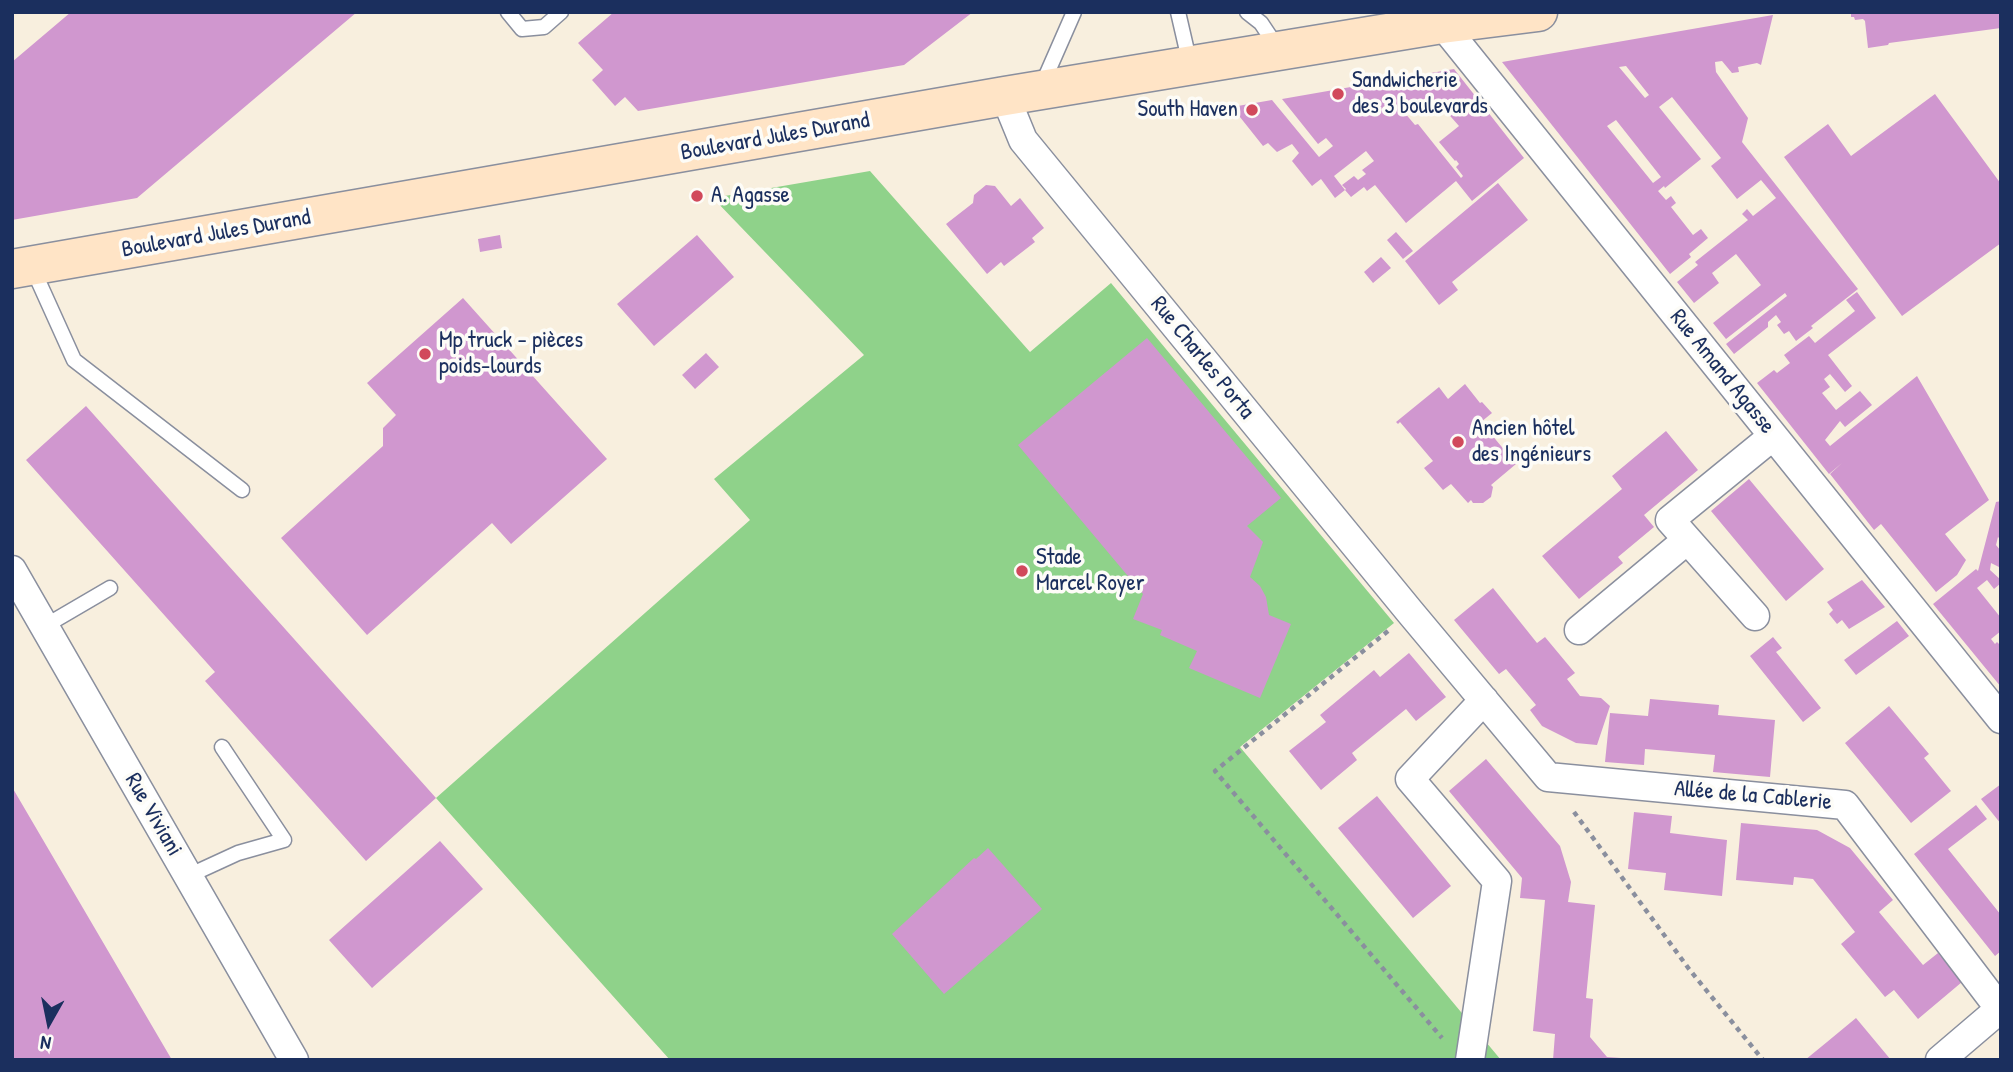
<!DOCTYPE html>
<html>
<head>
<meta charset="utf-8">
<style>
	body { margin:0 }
	#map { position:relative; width:2013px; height:1072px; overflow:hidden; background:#f8efde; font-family:"Patrick Hand",sans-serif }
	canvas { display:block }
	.frame { position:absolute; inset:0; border:14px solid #1b2f5e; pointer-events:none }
	.north { position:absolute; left:14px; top:988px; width:70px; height:70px; -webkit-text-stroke:5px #fdfcf7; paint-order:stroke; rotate:189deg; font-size:19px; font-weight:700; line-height:28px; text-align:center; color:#1b2f5e }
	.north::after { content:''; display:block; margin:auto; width:24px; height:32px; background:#1b2f5e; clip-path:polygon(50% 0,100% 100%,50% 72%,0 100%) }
</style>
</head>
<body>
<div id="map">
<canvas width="2013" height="1072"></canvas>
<div class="frame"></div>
<div class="north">N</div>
</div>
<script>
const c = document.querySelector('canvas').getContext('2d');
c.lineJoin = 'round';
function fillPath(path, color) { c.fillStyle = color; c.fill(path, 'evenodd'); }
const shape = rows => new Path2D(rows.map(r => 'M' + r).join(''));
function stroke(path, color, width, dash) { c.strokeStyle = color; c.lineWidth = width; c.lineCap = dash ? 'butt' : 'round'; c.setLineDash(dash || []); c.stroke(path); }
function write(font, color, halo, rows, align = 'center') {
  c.font = font + ' "Patrick Hand",sans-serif'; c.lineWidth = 7; c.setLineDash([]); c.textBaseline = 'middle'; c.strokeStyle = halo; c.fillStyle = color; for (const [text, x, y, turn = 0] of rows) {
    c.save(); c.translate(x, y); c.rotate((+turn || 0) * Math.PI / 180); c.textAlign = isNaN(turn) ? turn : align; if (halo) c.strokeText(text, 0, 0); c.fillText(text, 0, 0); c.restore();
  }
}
fillPath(shape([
	[870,171,1030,352,1111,283,1394,623,1240,747,1501,1060,670,1060,436,798,750,520,714,479,864,355,713,198]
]), '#8fd28a');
fillPath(shape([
	[71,12,357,12,137,198,12,220,12,62],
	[614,12,973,12,904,65,638,111,625,97,615,106,592,80,603,70,578,43],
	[1851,12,2001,12,2001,28,1889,43,1888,45,1868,48,1865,21,1863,19,1855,20,1854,17,1851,17],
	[1773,15,1761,65,1757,63,1738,67,1739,72,1732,73,1722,61,1715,62,1716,72,1748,118,1742,142,1858,289,1811,326,1813,328,1796,341,1789,331,1784,334,1777,325,1781,322,1776,315,1768,322,1768,327,1734,354,1726,344,1787,296,1785,293,1726,339,1713,323,1761,285,1736,254,1712,273,1719,283,1694,303,1677,282,1698,265,1695,262,1748,220,1742,214,1747,209,1753,216,1776,198,1761,180,1737,199,1711,166,1721,158,1672,97,1659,107,1701,159,1665,188,1664,186,1658,191,1666,200,1671,196,1676,203,1671,207,1693,235,1701,229,1708,238,1689,254,1691,257,1670,274,1502,62],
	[1626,66,1649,95,1645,98,1619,67],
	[1616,120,1661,177,1653,183,1607,126],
	[1454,69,1524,158,1472,201,1456,181,1406,223,1375,185,1367,191,1364,187,1351,197,1345,190,1335,198,1321,179,1312,186,1292,161,1299,153,1292,144,1277,152,1268,143,1263,146,1232,107,1272,100,1319,157,1333,146,1326,138,1318,144,1282,99],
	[1436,100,1459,126,1439,142,1455,161,1456,160,1459,164,1456,167,1463,176,1461,178,1418,124,1415,125,1404,112,1409,109,1405,104],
	[1366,151,1374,161,1362,170,1366,174,1358,180,1354,176,1342,185,1346,189,1345,190,1334,176],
	[1935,94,2001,184,2001,243,1902,316,1784,157,1828,124,1851,156],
	[1498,183,1528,220,1452,282,1458,290,1439,305,1405,261],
	[986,185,995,186,1011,206,1020,198,1044,228,1032,238,1035,242,1004,266,1001,262,987,274,946,224,973,203,974,195],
	[1396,232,1413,251,1403,259,1387,240],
	[500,235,502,248,480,252,478,239],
	[697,235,734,277,654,346,617,304],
	[1381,257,1391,268,1373,283,1364,272],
	[1857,292,1876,318,1828,355,1852,386,1845,392,1830,374,1824,379,1830,387,1822,393,1836,410,1860,391,1872,405,1845,427,1840,421,1825,440,1830,446,1917,376,1989,500,1945,534,1966,560,1957,575,1936,592,1881,524,1874,530,1830,474,1842,463,1829,474,1757,383,1774,370,1777,373,1790,363,1784,355,1809,336,1815,343,1855,311,1846,300],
	[463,298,607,459,511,544,492,523,367,635,281,538,383,446,383,428,396,415,367,383],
	[1147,338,1281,498,1247,526,1263,542,1250,577,1260,586,1266,597,1269,615,1291,624,1260,698,1189,668,1197,651,1160,635,1162,630,1133,619,1143,594,1018,445],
	[706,353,719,367,695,389,682,375],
	[1465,384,1480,403,1482,402,1492,413,1481,422,1516,464,1491,485,1493,487,1491,497,1483,503,1473,503,1471,500,1468,503,1451,484,1443,490,1424,468,1433,461,1400,422,1398,424,1396,422,1439,387,1448,399],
	[86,406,436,798,366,861,205,681,215,672,26,460],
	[1666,431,1698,470,1644,515,1654,527,1618,557,1623,563,1579,599,1542,556,1622,489,1612,476],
	[1749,479,1824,569,1786,601,1711,511],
	[2001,501,2001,540,1998,537,1996,545,2001,551,2001,568,1991,563,1990,570,2001,580,2001,583,1994,589,1987,580,1977,588,2001,618,2001,631,1991,639,1995,644,1997,642,2001,646,2001,687,1933,604,1976,569,1978,571,1996,502],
	[1862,580,1885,607,1849,629,1842,620,1837,624,1829,614,1833,610,1827,602],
	[1493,588,1537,643,1545,637,1575,673,1567,679,1580,696,1601,698,1610,706,1597,745,1576,743,1542,726,1530,710,1536,705,1506,669,1499,674,1454,620],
	[1897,621,1909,636,1856,675,1844,660],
	[1773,637,1782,648,1776,652,1821,708,1803,722,1750,656],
	[1409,653,1446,697,1416,721,1406,709,1352,753,1357,760,1321,790,1289,751,1326,722,1320,715,1374,670,1380,677],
	[1650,699,1719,705,1718,715,1775,720,1770,777,1713,772,1715,755,1645,749,1644,765,1605,762,1610,713,1648,716],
	[1889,706,1929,754,1924,758,1951,791,1911,823,1845,743],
	[1486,759,1560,846,1571,882,1568,902,1595,905,1586,998,1593,999,1590,1037,1607,1057,1621,1058,1621,1060,1553,1060,1555,1034,1533,1031,1545,900,1520,898,1522,878,1449,791],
	[2001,784,2001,824,1981,799],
	[12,787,172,1060,12,1060],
	[1377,796,1451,886,1413,918,1338,828],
	[1976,805,1987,819,1948,849,2001,915,2001,951,1995,956,1914,854],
	[1634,812,1672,816,1670,833,1727,840,1722,896,1664,890,1666,873,1628,869],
	[1741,823,1817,830,1850,848,1893,900,1879,912,1894,930,1923,965,1938,953,1962,982,1918,1019,1894,990,1885,997,1841,944,1855,932,1813,879,1794,877,1793,885,1736,880],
	[440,841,483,889,372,988,329,940],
	[988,848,1042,909,944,994,892,934,974,858,976,859],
	[1856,1018,1891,1060,1805,1060,1827,1042]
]), '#d097cf');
const lane = shape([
	[508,12,522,29,544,27,561,12],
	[1178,12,1190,64],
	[1247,12,1261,23,1277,47],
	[1042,85,1074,12],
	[32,267,74,360,242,490],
	[45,626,110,588],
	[188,876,238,853,284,840,222,747]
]);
const street = shape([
	[1442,24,2001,719],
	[1005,96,1023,140,1410,612,1548,777,1845,805,2000,1009],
	[12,570,294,1060],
	[1755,616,1670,520,1773,436],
	[1579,630,1687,540],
	[1470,1060,1497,881,1410,779,1484,700],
	[1940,1060,2001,1008]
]);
const secondary = shape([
	[12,269,1005,96,1442,24,1538,12]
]);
stroke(lane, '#8a8f9e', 17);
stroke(street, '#8a8f9e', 31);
stroke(secondary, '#8a8f9e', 41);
stroke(shape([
	[1388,631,1215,771,1442,1038],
	[1574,812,1689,969,1763,1060]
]), '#8a8f9e', 4.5, [5, 5]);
stroke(lane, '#fff', 14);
stroke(street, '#fff', 28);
stroke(secondary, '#ffe4c6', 38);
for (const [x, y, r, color] of [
	[1338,94,7,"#d1495b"],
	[1252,110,7,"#d1495b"],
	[697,196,7,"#d1495b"],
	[425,354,7,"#d1495b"],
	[1458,442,7,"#d1495b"],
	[1022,571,7,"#d1495b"]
]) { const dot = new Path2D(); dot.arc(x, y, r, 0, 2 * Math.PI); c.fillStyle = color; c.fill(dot); stroke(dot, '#fdfcf7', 2.5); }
write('23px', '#1b2f5e', '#fdfcf7', [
	["Sandwicherie",1352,81],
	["des 3 boulevards",1352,107],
	["South Haven",1238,110,"right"],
	["A. Agasse",711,196],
	["Mp truck - pièces",439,341],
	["poids-lourds",439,367],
	["Ancien hôtel",1472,429],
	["des Ingénieurs",1472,455],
	["Stade",1036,558],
	["Marcel Royer",1036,584]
], 'left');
write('23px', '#1b2f5e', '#fdfcf7', [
	["Boulevard Jules Durand",775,137,-10],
	["Boulevard Jules Durand",216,234,-10],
	["Rue Charles Porta",1202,358,51],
	["Rue Amand Agasse",1722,372,51],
	["Allée de la Cablerie",1753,796,5],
	["Rue Viviani",153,815,60]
]);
</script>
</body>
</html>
